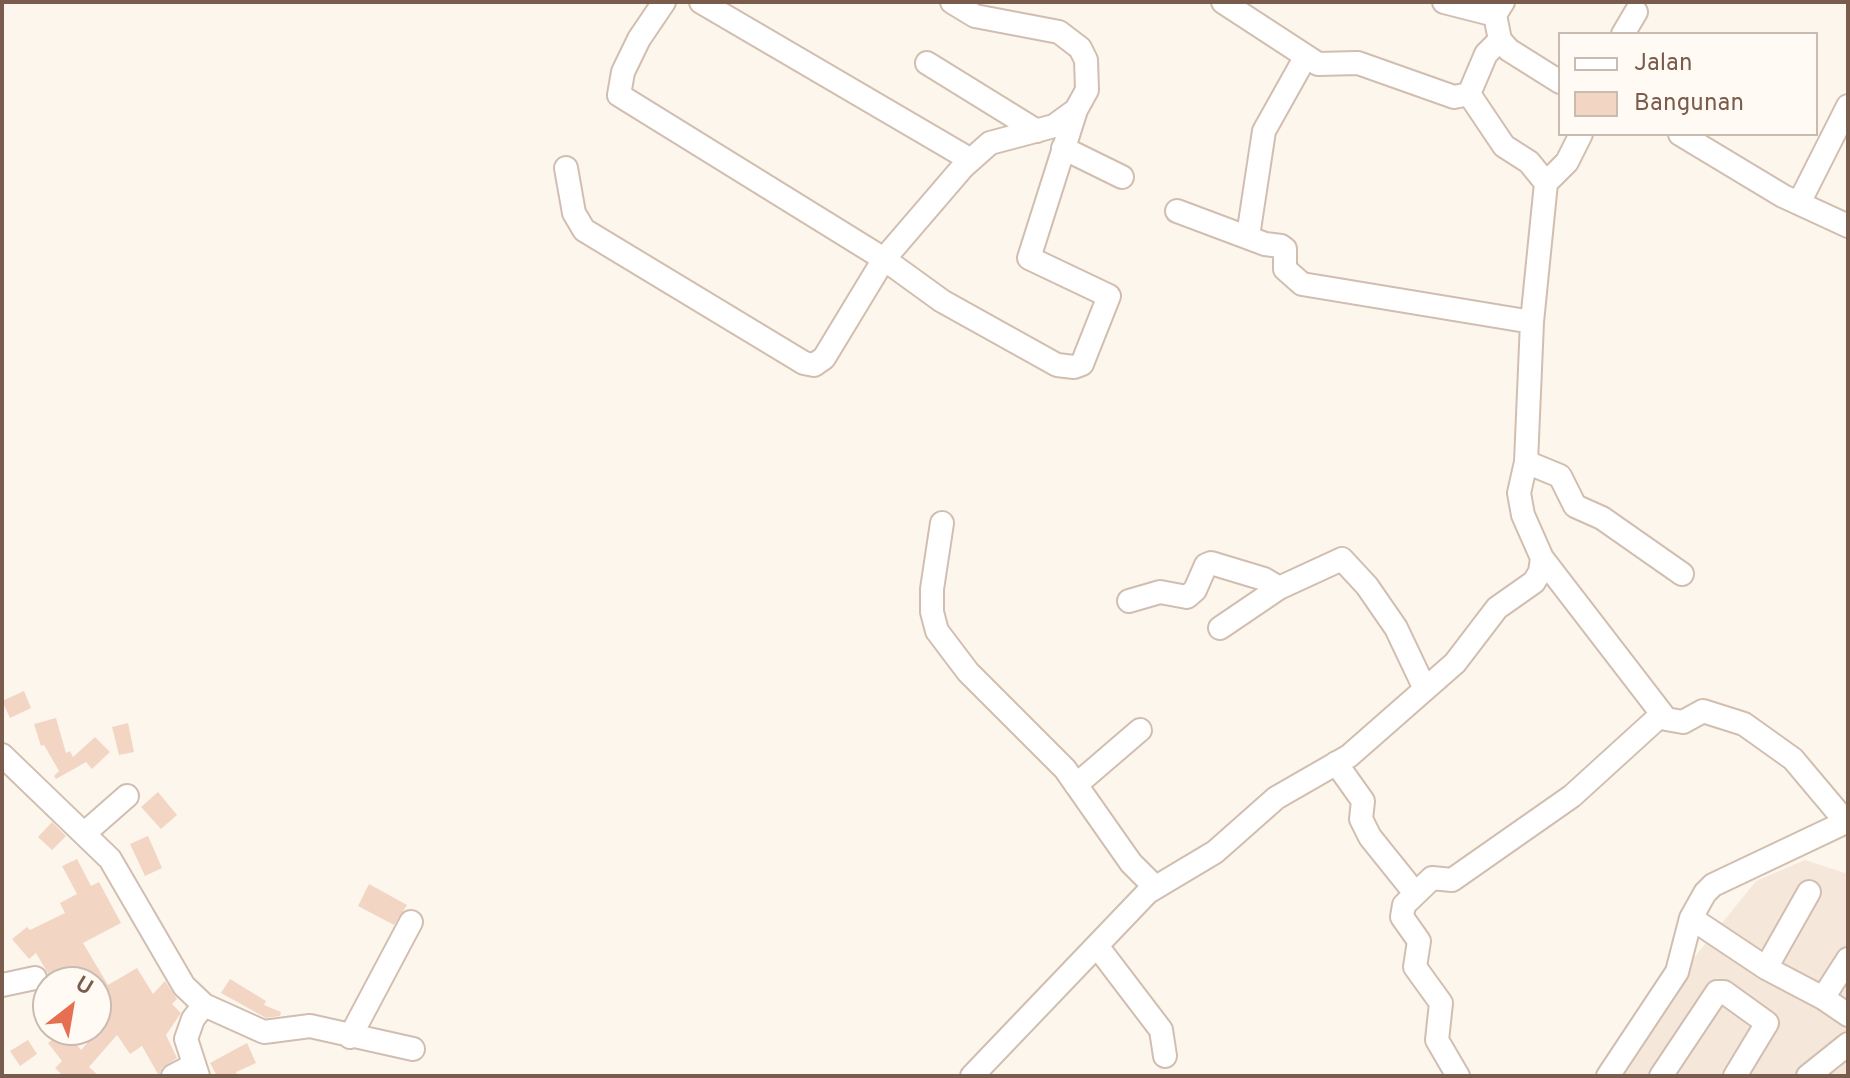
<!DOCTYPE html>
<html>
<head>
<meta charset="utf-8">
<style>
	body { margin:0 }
	#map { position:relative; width:1850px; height:1078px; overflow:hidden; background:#fdf6ec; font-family:Overpass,sans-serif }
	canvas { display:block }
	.frame { position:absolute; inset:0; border:4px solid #7a5c4d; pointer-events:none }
	.legend { position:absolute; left:1558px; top:32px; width:260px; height:104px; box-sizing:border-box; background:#fffaf3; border:2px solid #cabbb1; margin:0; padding:10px 14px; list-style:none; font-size:24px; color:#7a5c4d }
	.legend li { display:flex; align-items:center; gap:16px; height:40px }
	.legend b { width:40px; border:2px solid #cabbb1 }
	.north { position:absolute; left:32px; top:966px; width:80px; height:80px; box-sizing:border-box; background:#fffaf3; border:2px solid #cabbb1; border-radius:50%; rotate:31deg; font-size:22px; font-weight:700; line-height:32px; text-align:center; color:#7a5c4d }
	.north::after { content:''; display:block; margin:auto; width:28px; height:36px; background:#e76f51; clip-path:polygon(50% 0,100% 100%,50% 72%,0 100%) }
</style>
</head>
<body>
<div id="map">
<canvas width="1850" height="1078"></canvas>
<div class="frame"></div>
<ul class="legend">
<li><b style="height:10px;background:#fff"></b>Jalan</li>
<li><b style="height:22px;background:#f3d5c3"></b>Bangunan</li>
</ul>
<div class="north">U</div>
</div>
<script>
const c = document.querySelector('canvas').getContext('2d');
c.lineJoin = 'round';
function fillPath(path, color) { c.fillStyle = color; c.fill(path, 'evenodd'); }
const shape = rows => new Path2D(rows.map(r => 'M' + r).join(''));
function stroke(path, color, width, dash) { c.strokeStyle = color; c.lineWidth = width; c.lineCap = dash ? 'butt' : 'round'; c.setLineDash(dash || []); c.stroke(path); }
fillPath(shape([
	[1805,860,1848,874,1848,1076,1617,1076,1688,965,1756,881]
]), '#f5e8da');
fillPath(shape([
	[24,691,31,708,10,718,2,701],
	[56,718,66,753,70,751,73,757,95,737,110,752,92,769,86,762,56,779,54,776,59,771,44,745,41,746,34,724],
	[128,723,134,752,119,755,112,727],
	[158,792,177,815,161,829,141,807],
	[52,822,66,836,52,850,38,837],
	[148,836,162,868,145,876,130,844],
	[77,859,91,886,99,882,121,923,83,943,108,985,137,968,153,994,165,981,177,999,172,1004,181,1013,166,1035,177,1058,162,1068,159,1076,142,1046,130,1054,117,1035,89,1067,99,1076,63,1076,55,1068,62,1061,48,1043,66,1030,81,1050,96,1033,96,982,53,982,36,953,29,959,12,939,27,927,30,930,65,913,60,903,77,894,62,866],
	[369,884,407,905,394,925,358,906],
	[230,979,266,1001,264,1005,281,1012,280,1016,266,1018,221,993],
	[28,1040,37,1054,20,1066,10,1051],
	[247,1043,256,1063,236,1072,238,1076,217,1076,210,1063]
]), '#f3d5c3');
const minor = shape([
	[664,2,639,39,623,72,619,95,884,259,942,301,1057,365,1074,367,1082,364,1109,296,1029,258,1076,110,1087,90,1086,60,1080,48,1059,32,975,16,952,2],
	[701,2,971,160],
	[1223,2,1318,64,1358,63,1454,97,1469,94],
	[1444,2,1495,15],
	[1503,2,1495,15,1500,40,1509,50,1560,82],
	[1623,34,1636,12],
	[927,63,1037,131],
	[1469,94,1504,146,1529,162,1546,183,1532,322,1526,462,1519,493,1523,515,1542,558,1666,719,1683,722,1703,711,1744,724,1793,759,1846,822],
	[1469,94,1486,54,1500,40],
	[1680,134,1783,196,1848,226],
	[1063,148,1122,177],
	[566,168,574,213,584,230,804,363,814,365,824,358,884,259,963,167,990,143,1054,126,1076,110],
	[1546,183,1567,162,1581,134],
	[1799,203,1848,106],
	[1177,211,1265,244,1281,246,1285,249,1285,269,1302,284,1532,322],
	[1248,236,1264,131,1306,56],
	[1526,462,1560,476,1575,506,1602,518,1682,574],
	[942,523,932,589,932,612,937,631,968,672,1065,769,1131,863,1155,887],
	[1129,601,1160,592,1187,597,1195,590,1206,565,1211,563,1264,579,1279,588,1342,559,1367,586,1396,628,1425,689],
	[1220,628,1279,588],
	[2,755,110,859,184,986,204,1005,193,1019,186,1039,198,1076],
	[1336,763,1363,801,1361,819,1370,837,1415,893],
	[1076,785,1140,730],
	[86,832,127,796],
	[1691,918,1766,968,1823,998,1848,1015],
	[1097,946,1161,1030,1165,1056],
	[1766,968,1809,892],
	[2,985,35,978],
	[1823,998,1848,959],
	[204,1005,264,1032,310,1026,413,1049],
	[350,1037,411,922],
	[173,1076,192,1066],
	[972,1076,1148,892,1215,852,1276,798,1349,756,1455,663,1497,608,1534,582,1540,572,1542,558],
	[1458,1076,1437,1040,1441,1003,1415,967,1419,941,1402,917,1404,905,1432,878,1452,880,1572,796,1661,715],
	[1608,1076,1677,972,1691,918,1705,893,1713,885,1848,821],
	[1661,1076,1717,992,1724,992,1767,1023,1735,1076],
	[1808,1076,1848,1044]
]);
stroke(minor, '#d1beb0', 26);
stroke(minor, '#fff', 22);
</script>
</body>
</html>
